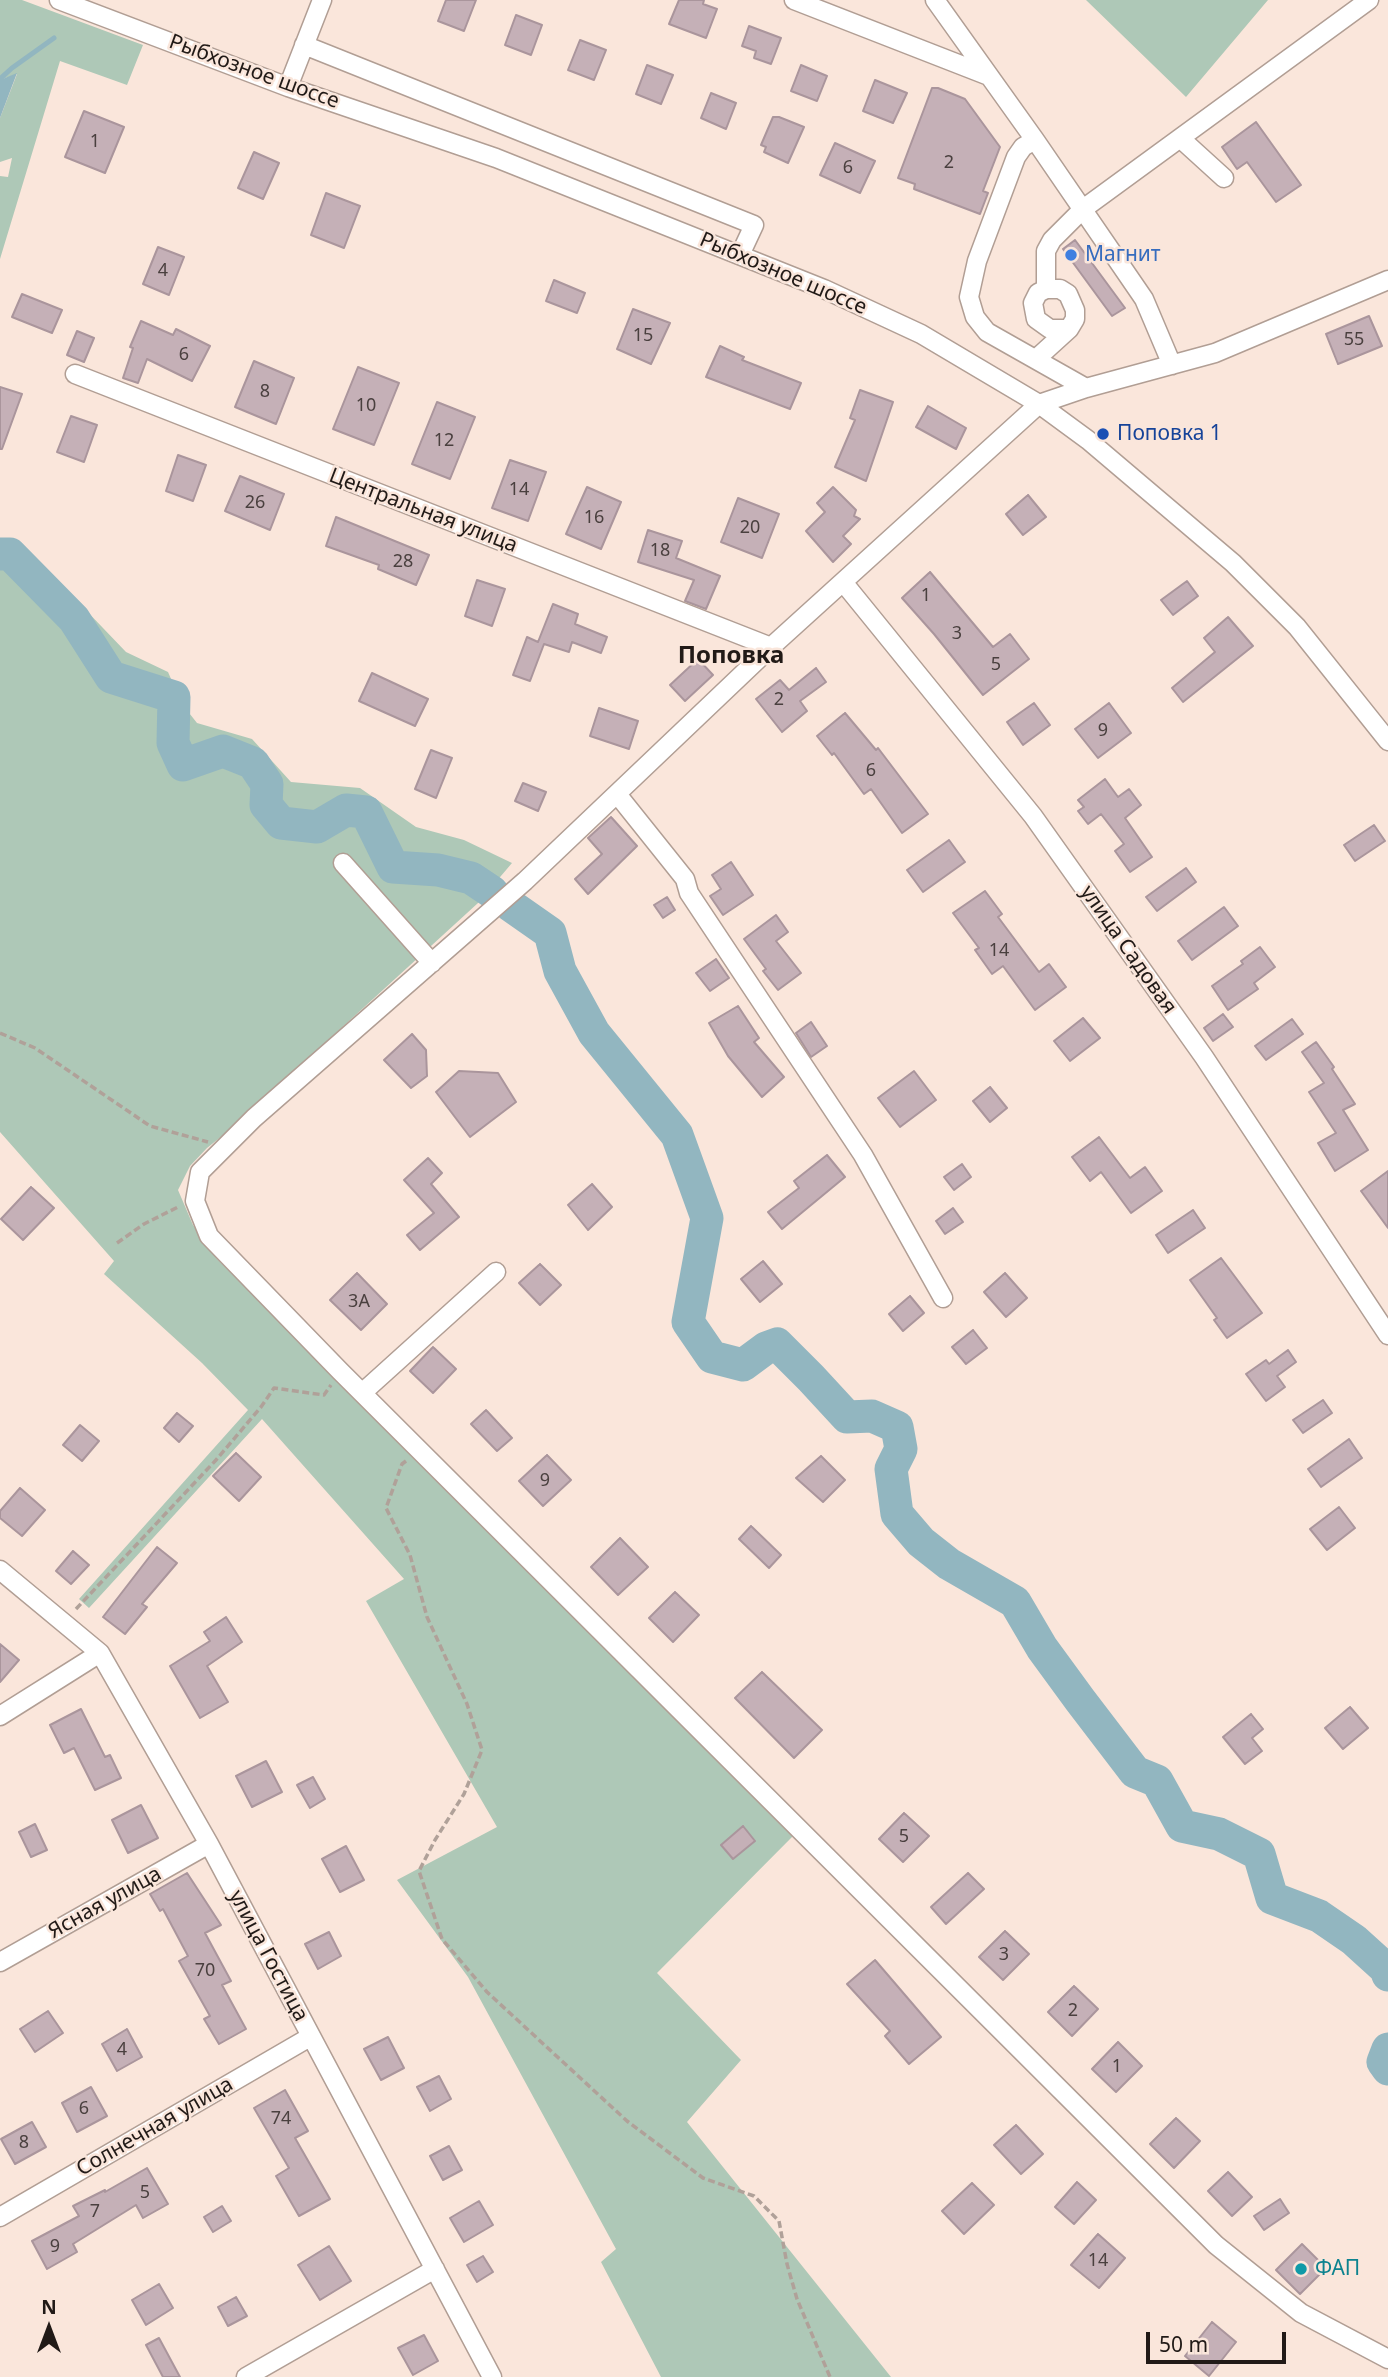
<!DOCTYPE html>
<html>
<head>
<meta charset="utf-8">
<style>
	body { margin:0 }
	#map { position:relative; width:1388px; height:2377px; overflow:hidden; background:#fae6db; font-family:"Noto Sans",sans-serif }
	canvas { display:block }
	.north { position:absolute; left:14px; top:2293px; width:70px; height:70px; -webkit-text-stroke:5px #fae6db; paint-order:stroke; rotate:0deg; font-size:19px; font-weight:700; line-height:28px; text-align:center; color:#211a17 }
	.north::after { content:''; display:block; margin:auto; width:24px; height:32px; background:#211a17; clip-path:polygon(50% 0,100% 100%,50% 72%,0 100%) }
	.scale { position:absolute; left:1146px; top:2332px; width:140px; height:32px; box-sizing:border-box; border:4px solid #211a17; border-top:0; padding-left:9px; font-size:21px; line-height:24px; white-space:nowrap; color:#211a17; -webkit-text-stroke:5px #fae6db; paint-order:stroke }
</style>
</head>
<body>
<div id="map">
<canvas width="1388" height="2377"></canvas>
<div class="north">N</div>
<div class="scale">50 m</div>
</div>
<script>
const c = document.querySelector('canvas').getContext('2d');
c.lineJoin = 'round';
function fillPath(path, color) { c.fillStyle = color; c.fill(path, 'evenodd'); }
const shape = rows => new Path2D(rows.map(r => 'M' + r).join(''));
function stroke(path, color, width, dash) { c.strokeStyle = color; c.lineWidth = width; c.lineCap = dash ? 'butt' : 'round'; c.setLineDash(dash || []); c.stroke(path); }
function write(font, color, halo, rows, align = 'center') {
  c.font = font + ' "Noto Sans",sans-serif'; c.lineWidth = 5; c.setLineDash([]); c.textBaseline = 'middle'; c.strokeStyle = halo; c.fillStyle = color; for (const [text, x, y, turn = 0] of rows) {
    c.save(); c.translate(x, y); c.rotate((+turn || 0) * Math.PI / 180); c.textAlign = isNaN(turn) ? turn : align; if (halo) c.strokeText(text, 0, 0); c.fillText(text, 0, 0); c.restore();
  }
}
fillPath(shape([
	[0,0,22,0,143,45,127,85,60,61,0,259,0,176,8,177,12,158,0,162,0,118,17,74,0,80],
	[1086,0,1268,0,1186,97],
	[0,549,34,565,57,580,126,652,168,672,182,704,197,723,252,739,291,782,360,788,416,827,464,840,512,863,478,903,232,1128,207,1148,190,1166,178,1190,193,1225,217,1259,366,1404,793,1836,657,1973,741,2060,687,2122,891,2377,661,2377,601,2262,616,2249,468,1977,397,1880,497,1827,366,1601,404,1579,262,1419,89,1608,79,1599,248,1410,202,1363,104,1274,114,1261,0,1132]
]), '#aec8b7');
fillPath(shape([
	[17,73,0,118,0,80]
]), '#92b6c0');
stroke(shape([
	[0,79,12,68,54,38]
]), '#92b6c0', 5);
stroke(shape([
	[0,554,10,554,74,619,111,677,174,697,173,743,183,765,223,751,253,763,267,784,266,805,281,823,317,827,346,810,366,812,393,867,438,870,471,878,492,892],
	[510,905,550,933,560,971,594,1033,677,1135,707,1218,688,1322,712,1357,743,1365,766,1348,777,1344,811,1378,847,1417,872,1416,897,1427,901,1449,891,1469,897,1514,921,1542,949,1564,1015,1602,1042,1648,1080,1700,1135,1772,1157,1781,1182,1826,1219,1834,1259,1854,1272,1898,1319,1916,1354,1940,1386,1969,1388,1975],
	[1388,2049,1383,2062,1388,2069]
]), '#92b6c0', 33);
const building = shape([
	[446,0,476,0,464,31,438,21,446,0],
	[679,0,704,0,703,4,717,9,706,38,669,24,679,0],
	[516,15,542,25,531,55,505,45,516,15],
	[749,26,781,38,771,64,754,58,756,51,742,46,749,26],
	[580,40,606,50,594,80,568,70,580,40],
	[647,65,673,75,661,104,636,94,647,65],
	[801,65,827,76,817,101,791,91,801,65],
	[875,80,907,93,893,123,863,111,875,80],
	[932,88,938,88,965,99,1000,147,983,191,988,193,980,214,914,189,915,184,898,178,932,88],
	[711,93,736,103,726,129,701,118,711,93],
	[84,111,124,127,105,173,65,157,84,111],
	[773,117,779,117,804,127,788,163,764,152,766,147,761,145,773,117],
	[1256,122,1301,185,1276,202,1247,162,1237,169,1222,147,1256,122],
	[835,143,875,161,860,193,820,175,835,143],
	[254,152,279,163,263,199,238,188,254,152],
	[326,193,360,206,344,248,311,235,326,193],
	[1075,240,1125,308,1112,316,1063,249,1075,240],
	[158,247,184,257,169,295,143,284,158,247],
	[554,280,585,293,577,313,546,301,554,280],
	[22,294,62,310,52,333,12,317,22,294],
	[633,309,670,323,651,364,617,349,633,309],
	[1369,316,1382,346,1338,364,1326,334,1369,316],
	[141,321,173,335,176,329,210,346,192,381,147,359,138,383,123,378,133,348,130,347,141,321],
	[77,331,94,338,84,362,67,355,77,331],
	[720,346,744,357,742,360,801,383,790,409,706,377,720,346],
	[254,361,294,378,276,424,235,407,254,361],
	[358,367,399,383,374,445,333,429,358,367],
	[0,387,22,394,2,449,0,449,0,387],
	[860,390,893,402,866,481,835,467,855,420,850,418,860,390],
	[437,402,475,417,450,479,412,464,437,402],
	[928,406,966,428,956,449,916,427,928,406],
	[71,416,97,425,84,462,57,452,71,416],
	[178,455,206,465,193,501,166,491,178,455],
	[510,460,546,472,528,521,492,508,510,460],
	[240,476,284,494,270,530,225,511,240,476],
	[587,487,621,502,601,549,566,534,587,487],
	[833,487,856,510,854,516,860,519,843,536,851,544,833,562,806,531,825,512,817,503,833,487],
	[1028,495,1046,517,1023,535,1006,514,1028,495],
	[738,498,779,514,762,558,721,542,738,498],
	[336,517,429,555,416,585,378,569,379,565,326,546,336,517],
	[648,530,682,541,676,558,720,576,706,609,685,601,694,580,638,562,648,530],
	[930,572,993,647,1010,634,1029,659,983,695,934,634,902,598,930,572],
	[477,580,505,589,492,626,465,616,477,580],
	[1187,581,1198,596,1173,615,1161,600,1187,581],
	[553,604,578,614,575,624,607,637,601,653,572,642,569,652,544,644,530,681,513,675,527,637,538,642,553,604],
	[1228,617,1253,646,1183,702,1172,688,1215,652,1204,638,1228,617],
	[698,659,713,675,685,701,670,685,698,659],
	[816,668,826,682,800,701,807,711,782,732,756,699,780,680,789,690,816,668],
	[372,673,428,699,415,726,359,701,372,673],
	[1034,703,1050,725,1023,745,1007,722,1034,703],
	[1109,703,1131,733,1098,758,1075,729,1109,703],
	[599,708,638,721,629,749,590,736,599,708],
	[845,713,876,750,878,748,928,814,902,833,871,789,864,794,834,753,832,755,817,736,845,713],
	[431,750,452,758,436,798,415,789,431,750],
	[1105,779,1118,797,1129,789,1141,805,1125,818,1152,857,1130,872,1115,851,1124,844,1101,814,1088,824,1078,811,1084,807,1078,800,1105,779],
	[523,783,546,792,538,811,515,801,523,783],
	[611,817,637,846,588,894,575,879,602,854,588,838,611,817],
	[1374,825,1385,841,1355,861,1344,845,1374,825],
	[949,840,965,862,923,892,907,870,949,840],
	[731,862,753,895,723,915,710,896,721,889,712,875,731,862],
	[1186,868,1196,882,1157,911,1146,897,1186,868],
	[985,891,1002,914,998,917,1039,972,1049,964,1066,987,1035,1010,1003,966,992,974,975,950,979,948,953,913,985,891],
	[667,897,675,910,663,918,654,905,667,897],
	[1224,907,1238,926,1192,960,1178,941,1224,907],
	[776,915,788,932,776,941,801,973,778,990,763,971,766,969,744,939,776,915],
	[1260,947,1275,967,1254,983,1258,989,1228,1010,1212,986,1243,964,1241,961,1260,947],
	[716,959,729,978,710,991,696,973,716,959],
	[738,1006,759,1038,754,1042,784,1077,762,1097,728,1056,709,1023,738,1006],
	[1223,1014,1233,1027,1213,1041,1204,1028,1223,1014],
	[1083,1018,1100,1038,1070,1061,1054,1041,1083,1018],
	[1292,1019,1303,1034,1266,1060,1255,1046,1292,1019],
	[811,1022,827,1046,811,1057,796,1033,811,1022],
	[412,1034,426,1050,427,1076,411,1088,384,1060,412,1034],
	[1316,1042,1334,1067,1332,1069,1355,1104,1343,1110,1368,1150,1335,1171,1318,1143,1336,1133,1309,1092,1324,1083,1302,1052,1316,1042],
	[459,1071,498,1073,516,1102,470,1137,436,1092,459,1071],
	[914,1071,936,1100,900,1127,878,1098,914,1071],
	[990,1087,1007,1108,990,1122,973,1101,990,1087],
	[1099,1137,1130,1178,1145,1167,1162,1191,1131,1213,1101,1172,1090,1181,1072,1157,1099,1137],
	[827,1155,845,1177,782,1229,768,1212,799,1188,794,1181,827,1155],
	[428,1158,442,1173,431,1184,459,1217,420,1250,407,1235,434,1213,404,1180,428,1158],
	[962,1164,971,1177,954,1190,944,1177,962,1164],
	[1388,1171,1388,1228,1361,1191,1388,1171],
	[592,1184,612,1207,588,1230,568,1205,592,1184],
	[31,1187,54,1208,23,1240,1,1219,31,1187],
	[953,1208,963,1222,945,1234,936,1221,953,1208],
	[1193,1210,1205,1228,1168,1253,1156,1235,1193,1210],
	[1221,1258,1262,1313,1227,1338,1214,1320,1217,1318,1190,1280,1221,1258],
	[763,1261,782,1284,760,1302,741,1279,763,1261],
	[540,1264,561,1285,540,1305,519,1283,540,1264],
	[357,1273,387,1304,361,1330,330,1300,357,1273],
	[1005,1273,1027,1298,1006,1317,984,1292,1005,1273],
	[910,1296,924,1313,903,1331,889,1314,910,1296],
	[973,1330,987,1348,966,1364,952,1347,973,1330],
	[433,1347,456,1369,433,1393,410,1371,433,1347],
	[1288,1350,1296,1362,1277,1376,1285,1387,1266,1401,1246,1374,1266,1360,1269,1364,1288,1350],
	[1323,1400,1332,1413,1303,1433,1293,1420,1323,1400],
	[486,1410,512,1438,497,1451,471,1424,486,1410],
	[177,1413,193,1426,179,1442,164,1428,177,1413],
	[80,1425,99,1441,82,1461,63,1445,80,1425],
	[1349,1439,1362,1458,1321,1487,1308,1469,1349,1439],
	[236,1453,261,1477,239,1501,213,1476,236,1453],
	[547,1455,571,1480,543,1506,519,1481,547,1455],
	[821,1456,845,1480,823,1502,796,1478,821,1456],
	[20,1488,45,1510,22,1536,0,1518,0,1511,20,1488],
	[1339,1507,1355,1528,1327,1550,1310,1529,1339,1507],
	[751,1526,781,1555,769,1568,739,1539,751,1526],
	[620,1538,648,1567,618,1595,591,1567,620,1538],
	[157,1547,177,1563,142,1604,147,1607,125,1634,103,1617,157,1547],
	[73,1551,89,1565,71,1584,56,1571,73,1551],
	[675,1592,699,1615,673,1642,649,1618,675,1592],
	[226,1617,242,1642,207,1666,228,1702,200,1718,170,1666,210,1641,204,1632,226,1617],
	[0,1644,19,1660,0,1682,0,1644],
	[762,1672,822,1730,794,1758,735,1698,762,1672],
	[1350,1707,1368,1728,1343,1749,1325,1728,1350,1707],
	[81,1709,105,1757,110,1755,121,1778,95,1790,74,1748,64,1753,50,1725,81,1709],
	[1251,1714,1263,1729,1252,1738,1262,1751,1245,1764,1223,1737,1251,1714],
	[266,1761,282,1792,252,1807,236,1776,266,1761],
	[313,1777,325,1799,310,1808,297,1785,313,1777],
	[141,1805,158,1838,128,1853,112,1820,141,1805],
	[904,1813,929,1836,903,1862,879,1839,904,1813],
	[35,1824,47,1850,31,1857,19,1832,35,1824],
	[743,1826,755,1841,733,1859,721,1845,743,1826],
	[346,1846,364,1880,340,1892,322,1859,346,1846],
	[187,1873,221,1925,205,1933,231,1981,222,1985,246,2029,219,2044,204,2019,210,2016,179,1961,188,1956,163,1909,160,1911,150,1894,187,1873],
	[968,1873,984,1889,946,1924,931,1907,968,1873],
	[1005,1931,1029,1954,1003,1980,979,1957,1005,1931],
	[329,1932,341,1956,318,1969,305,1944,329,1932],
	[875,1960,941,2037,909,2064,885,2036,890,2031,847,1984,875,1960],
	[1074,1986,1098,2009,1072,2036,1048,2012,1074,1986],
	[48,2011,63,2033,35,2052,20,2029,48,2011],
	[127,2029,142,2057,117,2071,102,2044,127,2029],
	[388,2037,404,2068,381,2080,364,2049,388,2037],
	[1118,2042,1142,2066,1116,2092,1092,2069,1118,2042],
	[439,2076,451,2099,430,2111,417,2087,439,2076],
	[91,2087,107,2116,77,2132,62,2103,91,2087],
	[285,2090,308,2131,295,2138,330,2199,299,2216,276,2176,289,2168,254,2108,285,2090],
	[1176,2118,1200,2141,1174,2168,1150,2144,1176,2118],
	[32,2122,46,2147,15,2164,1,2139,32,2122],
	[1016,2125,1043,2154,1021,2174,994,2145,1016,2125],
	[449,2146,462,2170,443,2180,430,2156,449,2146],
	[147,2168,168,2204,143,2218,136,2205,73,2244,77,2252,47,2269,32,2241,79,2216,73,2206,105,2190,105,2192,147,2168],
	[1228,2172,1252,2197,1232,2216,1208,2191,1228,2172],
	[1077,2182,1096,2200,1074,2224,1055,2207,1077,2182],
	[972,2183,994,2205,964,2234,942,2211,972,2183],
	[1280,2199,1289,2213,1264,2230,1254,2216,1280,2199],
	[479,2201,493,2225,464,2242,450,2218,479,2201],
	[222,2206,231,2221,213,2232,204,2217,222,2206],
	[1098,2234,1125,2258,1099,2288,1071,2265,1098,2234],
	[1302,2244,1326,2268,1300,2294,1276,2270,1302,2244],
	[329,2246,351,2281,320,2300,298,2265,329,2246],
	[483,2256,493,2272,477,2282,467,2265,483,2256],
	[159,2284,173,2308,146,2325,132,2300,159,2284],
	[236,2297,247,2316,228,2326,218,2307,236,2297],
	[1212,2322,1236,2342,1209,2376,1185,2356,1212,2322],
	[424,2335,438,2361,413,2375,398,2348,424,2335],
	[159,2338,180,2377,163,2377,146,2345,159,2338]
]);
fillPath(building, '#c5b0b7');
stroke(building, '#aa959c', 2);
const minor = shape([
	[59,0,288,87,496,158,824,289,921,334,1039,404,1088,440,1233,563,1297,627,1388,741],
	[794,0,989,76],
	[935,0,1035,140,1144,299,1172,365],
	[304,45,754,225,740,255],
	[288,87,322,0],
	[1180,138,1224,178],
	[1035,140,1023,147,1016,157,977,261,969,297,975,317,987,332,1086,388],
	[1388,280,1215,353,1086,388,1039,404,771,647,525,881,254,1118,200,1172,195,1201,209,1236,340,1371,1216,2245,1301,2313,1388,2359],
	[1046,289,1046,251,1052,240,1083,209,1369,0],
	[1036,359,1069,329,1075,319,1075,310,1068,294,1060,289,1046,289,1038,293,1033,303,1036,319,1050,329,1069,329],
	[75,374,771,647],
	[843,582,1033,816,1204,1057,1388,1335],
	[617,794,685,879,689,893,863,1155,943,1298],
	[343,863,432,963],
	[362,1393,496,1272],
	[0,1570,100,1653,209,1844,492,2377],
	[0,1716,100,1653],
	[0,1962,209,1844],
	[0,2217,310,2037],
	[246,2377,435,2269]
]);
stroke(minor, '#b19e94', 21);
stroke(shape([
	[0,1033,35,1048,150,1126,208,1142],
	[117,1243,144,1224,178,1207],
	[406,1461,402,1464,386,1508,410,1555,427,1617,467,1704,482,1750,464,1794,435,1840,419,1871,442,1939,487,1992,627,2121,703,2178,754,2196,779,2221,787,2264,797,2299,830,2377],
	[76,1609,216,1460,261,1407,274,1388,324,1395,331,1385]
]), '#b0a199', 3.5, [7, 3.5]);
stroke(minor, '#fff', 18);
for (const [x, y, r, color] of [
	[1071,255,7,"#3f7fe0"],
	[1103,434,7,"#1a4fb4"],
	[1301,2269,7,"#0f9aa8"]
]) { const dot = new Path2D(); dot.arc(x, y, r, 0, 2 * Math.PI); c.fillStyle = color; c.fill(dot); stroke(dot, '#fae6db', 2.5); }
write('18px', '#4a403f', null, [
	["1",95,142],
	["2",949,163],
	["6",848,168],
	["4",163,271],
	["15",643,336],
	["55",1354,340],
	["6",184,355],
	["8",265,392],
	["10",366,406],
	["12",444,441],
	["14",519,490],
	["26",255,503],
	["16",594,518],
	["20",750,528],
	["18",660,551],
	["28",403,562],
	["1",926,596],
	["3",957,634],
	["5",996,665],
	["2",779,700],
	["9",1103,731],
	["6",871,771],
	["14",999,951],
	["3А",359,1302],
	["9",545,1481],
	["5",904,1837],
	["3",1004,1955],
	["70",205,1971],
	["2",1073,2011],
	["4",122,2050],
	["1",1117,2067],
	["6",84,2109],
	["74",281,2119],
	["8",24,2143],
	["5",145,2193],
	["7",95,2212],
	["9",55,2247],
	["14",1098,2261]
]);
write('21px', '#211a17', '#fae6db', [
	["Рыбхозное шоссе",254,72,20],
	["Рыбхозное шоссе",783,274,23],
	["Центральная улица",423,511,21],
	["улица Садовая",1128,950,55],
	["Ясная улица",105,1903,-29],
	["улица Гостица",268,1956,62],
	["Солнечная улица",155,2127,-30]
]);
write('21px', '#366cbe', '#fae6db', [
	["Магнит",1085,255]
], 'left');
write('21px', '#164399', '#fae6db', [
	["Поповка 1",1117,434]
], 'left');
write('21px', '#0d838f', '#fae6db', [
	["ФАП",1315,2269]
], 'left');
write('bold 24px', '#211a17', '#fae6db', [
	["Поповка",731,656]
]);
</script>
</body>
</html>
